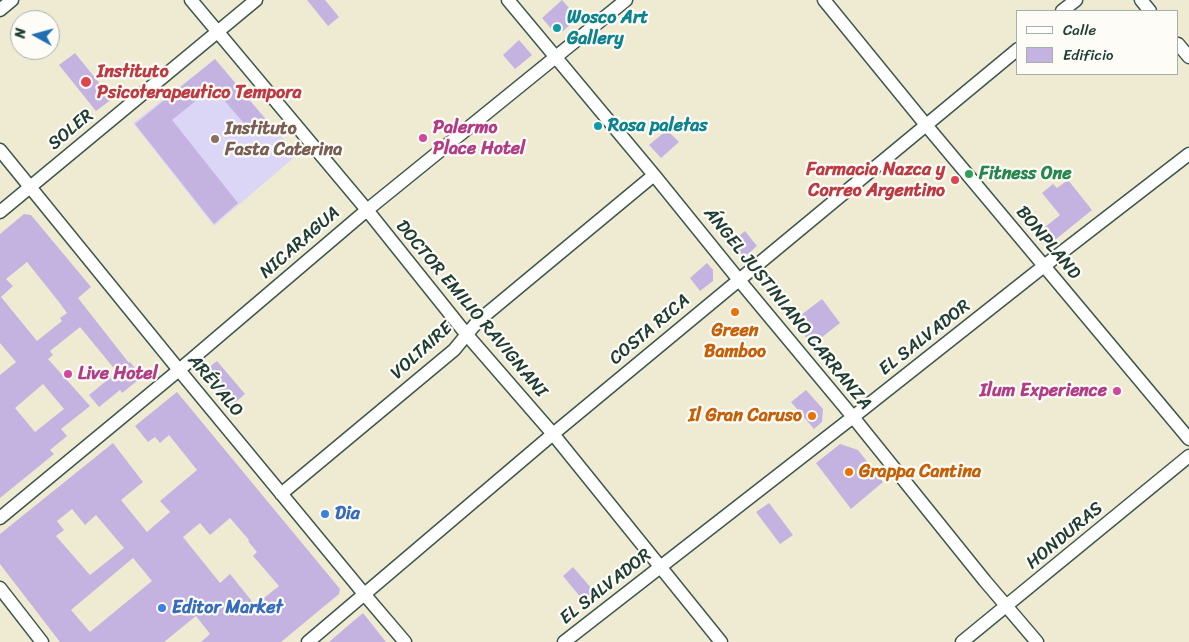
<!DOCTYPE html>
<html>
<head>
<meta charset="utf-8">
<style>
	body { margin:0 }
	#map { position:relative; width:1189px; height:642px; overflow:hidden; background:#efebd2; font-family:Sriracha,sans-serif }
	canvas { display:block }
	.legend { position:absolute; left:1016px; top:10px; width:162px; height:65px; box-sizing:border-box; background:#fdfcf7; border:1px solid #a4b0a9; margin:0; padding:6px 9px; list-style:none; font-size:15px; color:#1f3d34 }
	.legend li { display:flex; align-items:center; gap:10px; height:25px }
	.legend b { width:25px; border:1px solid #a4b0a9 }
	.north { position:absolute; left:10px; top:10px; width:50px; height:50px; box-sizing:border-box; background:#fdfcf7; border:1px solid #a4b0a9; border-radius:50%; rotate:277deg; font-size:14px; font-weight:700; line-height:20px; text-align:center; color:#1f3d34 }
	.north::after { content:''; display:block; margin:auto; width:18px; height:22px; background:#1f6fb2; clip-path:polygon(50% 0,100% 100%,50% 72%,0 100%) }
</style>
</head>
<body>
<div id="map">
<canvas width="1189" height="642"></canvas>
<ul class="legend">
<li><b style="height:6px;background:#fff"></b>Calle</li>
<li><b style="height:14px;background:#c4b3e1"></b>Edificio</li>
</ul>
<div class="north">N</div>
</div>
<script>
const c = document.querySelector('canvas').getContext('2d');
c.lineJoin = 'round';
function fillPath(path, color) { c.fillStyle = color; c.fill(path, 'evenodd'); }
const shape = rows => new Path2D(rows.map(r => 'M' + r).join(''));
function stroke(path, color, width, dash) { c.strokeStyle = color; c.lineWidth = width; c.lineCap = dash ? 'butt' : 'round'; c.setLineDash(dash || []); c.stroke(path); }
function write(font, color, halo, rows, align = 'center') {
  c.font = font + ' Sriracha,sans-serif'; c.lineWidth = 4.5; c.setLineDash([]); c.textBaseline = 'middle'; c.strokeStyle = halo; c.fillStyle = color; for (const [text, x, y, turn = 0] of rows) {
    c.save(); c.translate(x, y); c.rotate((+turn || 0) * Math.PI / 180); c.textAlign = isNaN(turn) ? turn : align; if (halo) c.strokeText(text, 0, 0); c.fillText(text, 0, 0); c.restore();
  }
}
fillPath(shape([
	[215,59,297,155,214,226,133,123]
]), '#dcd6f6');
fillPath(shape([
	[307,0,325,0,339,17,328,26],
	[562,0,578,18,563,31,556,32,553,31,542,18],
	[519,40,532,55,515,69,503,55],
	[75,53,112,99,96,111,59,65],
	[215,59,267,121,252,133,213,87,172,120,238,203,214,224,135,124],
	[667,130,679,142,661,158,649,145],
	[1068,180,1092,210,1050,244,1041,242,1035,235,1060,215,1042,193,1053,184,1057,188],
	[24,214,31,215,91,287,78,298,129,363,130,362,142,377,122,393,120,390,99,407,89,395,117,372,80,327,50,351,53,355,48,359,90,406,61,429,67,436,50,450,54,454,0,498,0,375,16,362,0,343,0,234],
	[27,262,59,302,67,313,60,318,62,321,37,341,1,297,13,286,6,279],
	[43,384,64,409,35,432,15,408],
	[745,231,757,246,748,254,743,255,740,255,730,243],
	[707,263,713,270,713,281,700,291,690,278],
	[822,299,840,323,812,345,793,321],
	[217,361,245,394,231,406,206,376,207,369],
	[806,390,823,409,822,422,814,429,791,402],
	[177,392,340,589,339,594,281,642,201,642,210,634,196,616,164,642,60,642,0,564,0,534,113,443,143,482,121,500,147,532,170,512,160,501,197,470,169,435,160,443,155,437,148,442,135,426],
	[72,509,85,525,96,515,124,548,90,575,56,536,64,530,57,521],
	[230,518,249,540,248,541,257,552,253,556,279,586,255,605,230,574,220,583,183,537,200,523,210,535],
	[133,558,152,581,90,632,71,610],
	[840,444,858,450,883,482,851,509,816,463],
	[769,503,793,535,780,544,756,512],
	[573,567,598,596,587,605,563,576],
	[363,613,386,642,329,642,344,629]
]), '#c4b3e1');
const minor = shape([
	[191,0,367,210,467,335,553,434,721,642],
	[508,0,654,175,739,280,853,417,985,581,1037,642],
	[824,0,926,125,1189,439],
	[1141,0,1150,11],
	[0,10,12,0],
	[1062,11,1076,0],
	[1178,44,1189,57],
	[0,150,179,370,365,595,405,642],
	[0,212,256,0],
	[281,494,454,350,478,321,654,175],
	[0,518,179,370,367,210,626,0],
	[0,588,42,642],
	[308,642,553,434,1018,49],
	[564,642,853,417,1044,266,1189,154],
	[962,642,1189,456]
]);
stroke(minor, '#3e574c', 15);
stroke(minor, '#fff', 12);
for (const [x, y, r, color] of [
	[557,28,5,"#0f9aa8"],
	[86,82,6,"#e0444e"],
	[598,126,5,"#0f9aa8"],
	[423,138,5,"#d1479c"],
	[215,139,5,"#8d6e63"],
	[969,174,5,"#2e9e5b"],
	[955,180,5,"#e0444e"],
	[735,312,5,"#e8710a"],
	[68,374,5,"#d1479c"],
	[1117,391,5,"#d1479c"],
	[812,416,5,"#e8710a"],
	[849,472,5,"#e8710a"],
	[325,514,5,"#3f7fe0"],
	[162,608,5,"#3f7fe0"]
]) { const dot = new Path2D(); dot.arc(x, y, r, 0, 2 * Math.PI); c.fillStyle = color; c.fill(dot); stroke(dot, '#fdfcf7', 2); }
write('bold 18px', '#0d838f', '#fdfcf7', [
	["Wosco Art",567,18],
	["Gallery",567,39],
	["Rosa paletas",608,126]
], 'left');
write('bold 18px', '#be3a42', '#fdfcf7', [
	["Instituto",97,72],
	["Psicoterapeutico Tempora",97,93],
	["Farmacia Nazca y",945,170,"right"],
	["Correo Argentino",945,191,"right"]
], 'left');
write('bold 18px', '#b23c85', '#fdfcf7', [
	["Palermo",433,128],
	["Place Hotel",433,149],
	["Live Hotel",78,374],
	["Ilum Experience",1107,391,"right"]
], 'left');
write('bold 18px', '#785e54', '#fdfcf7', [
	["Instituto",225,129],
	["Fasta Caterina",225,150]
], 'left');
write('18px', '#1f3d34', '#fdfcf7', [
	["SOLER",71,130,-40],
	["NICARAGUA",300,243,-41],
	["BONPLAND",1048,243,50],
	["DOCTOR EMILIO RAVIGNANI",471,309,50],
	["ÁNGEL JUSTINIANO CARRANZA",787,309,51],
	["COSTA RICA",650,330,-40],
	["EL SALVADOR",925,338,-38],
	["VOLTAIRE",422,351,-42],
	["ARÉVALO",215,386,50],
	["HONDURAS",1065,536,-40],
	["EL SALVADOR",606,587,-38]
]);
write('bold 18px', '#27864d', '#fdfcf7', [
	["Fitness One",979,174]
], 'left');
write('bold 18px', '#c56008', '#fdfcf7', [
	["Green",735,331],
	["Bamboo",735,352],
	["Il Gran Caruso",802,416,"right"],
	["Grappa Cantina",859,472,"left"]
]);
write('bold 18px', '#366cbe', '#fdfcf7', [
	["Dia",335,514],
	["Editor Market",172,608]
], 'left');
</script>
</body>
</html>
